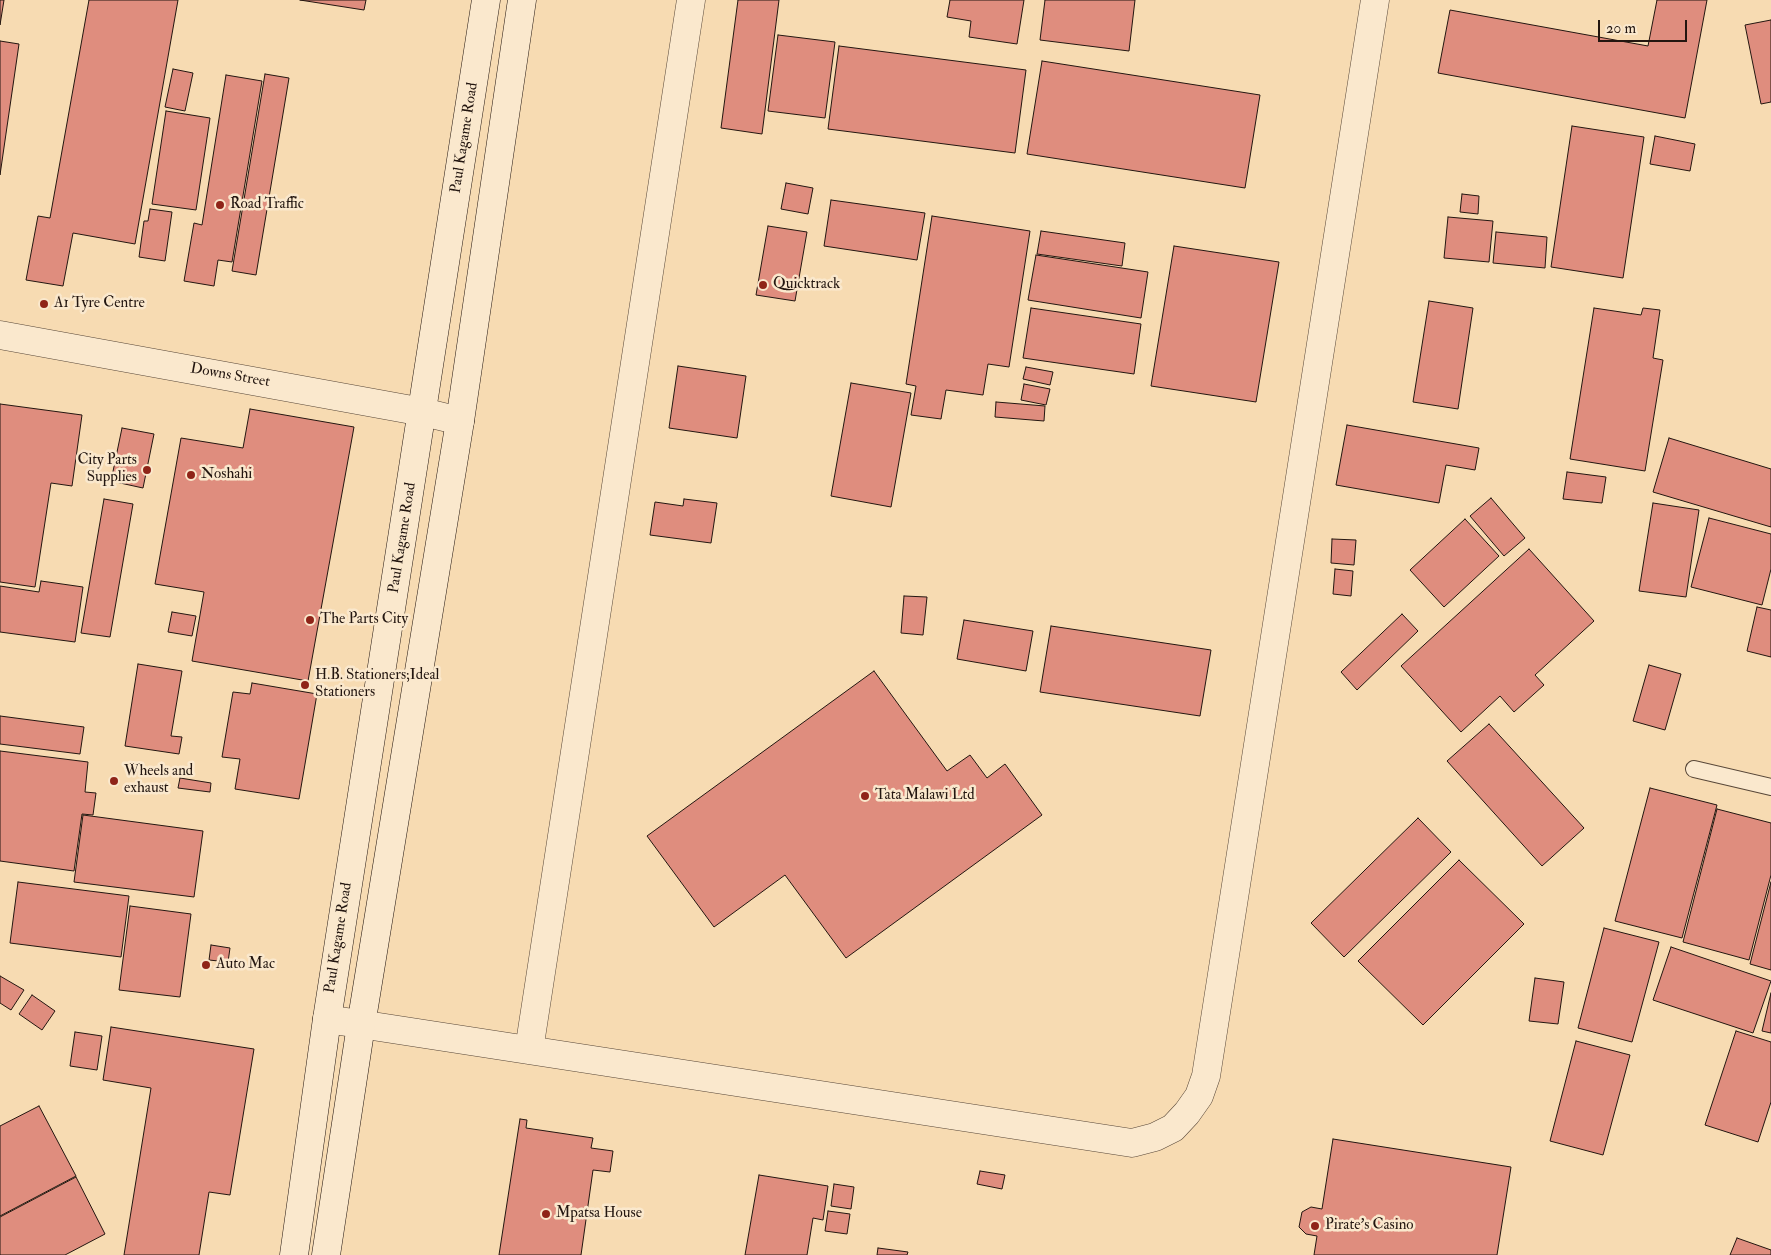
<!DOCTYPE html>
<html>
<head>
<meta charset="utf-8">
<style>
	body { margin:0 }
	#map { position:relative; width:1771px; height:1255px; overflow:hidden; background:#f7dbb2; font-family:"IM FELL Double Pica",serif }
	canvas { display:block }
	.scale { position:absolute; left:1598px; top:20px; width:89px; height:22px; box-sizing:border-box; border:2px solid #231610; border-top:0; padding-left:6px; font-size:15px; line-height:18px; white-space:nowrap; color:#231610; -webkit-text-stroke:4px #fae8cd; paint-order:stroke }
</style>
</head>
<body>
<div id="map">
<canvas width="1771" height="1255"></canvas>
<div class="scale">20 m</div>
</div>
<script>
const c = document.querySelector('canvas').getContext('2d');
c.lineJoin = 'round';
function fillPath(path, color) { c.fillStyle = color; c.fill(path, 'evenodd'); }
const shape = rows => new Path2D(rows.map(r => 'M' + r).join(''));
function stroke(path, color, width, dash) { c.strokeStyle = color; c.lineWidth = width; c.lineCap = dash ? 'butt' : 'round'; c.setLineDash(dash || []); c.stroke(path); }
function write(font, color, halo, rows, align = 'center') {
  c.font = font + ' "IM FELL Double Pica",serif'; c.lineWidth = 5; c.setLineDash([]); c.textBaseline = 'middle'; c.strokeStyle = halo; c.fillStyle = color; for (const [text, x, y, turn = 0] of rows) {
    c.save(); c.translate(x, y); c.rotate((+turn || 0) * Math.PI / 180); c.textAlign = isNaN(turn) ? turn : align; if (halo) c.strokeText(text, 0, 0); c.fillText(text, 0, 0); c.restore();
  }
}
const building = shape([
	[0,0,4,0,0,25,0,0],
	[89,0,178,0,135,244,73,233,63,286,26,280,38,216,50,218,89,0],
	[300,0,366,0,364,10,300,0],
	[738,0,779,0,762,134,721,128,738,0],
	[950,0,1024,0,1017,44,969,37,971,21,947,17,950,0],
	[1045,0,1135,0,1129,51,1040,40,1045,0],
	[1657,0,1707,0,1685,118,1438,73,1450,10,1648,46,1657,0],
	[1771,20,1771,102,1761,104,1745,25,1771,20],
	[778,35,835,42,825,118,768,111,778,35],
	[0,41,19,44,0,175,0,41],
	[839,46,1026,70,1015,153,828,129,839,46],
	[1042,61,1260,95,1245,188,1027,154,1042,61],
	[173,69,193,73,185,111,165,107,173,69],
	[265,74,289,78,256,275,232,271,265,74],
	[226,75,262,81,232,262,218,260,214,286,184,281,194,223,202,225,226,75],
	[166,111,210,118,196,210,152,204,166,111],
	[1572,126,1644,137,1623,278,1551,267,1572,126],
	[1655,136,1695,144,1690,171,1650,164,1655,136],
	[786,183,813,188,808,214,781,209,786,183],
	[1462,194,1479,196,1478,214,1460,212,1462,194],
	[831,200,925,213,917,260,824,246,831,200],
	[150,209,172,212,165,261,139,257,144,221,148,221,150,209],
	[932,216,1030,231,1009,367,988,364,983,395,946,390,941,419,911,415,916,386,906,384,932,216],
	[1448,217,1493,221,1489,262,1444,258,1448,217],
	[768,226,807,232,795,301,756,295,768,226],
	[1041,231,1125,243,1122,266,1037,254,1041,231],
	[1496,232,1547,237,1545,268,1493,263,1496,232],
	[1174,246,1279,262,1256,402,1151,386,1174,246],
	[1036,255,1148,272,1141,318,1028,300,1036,255],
	[1429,301,1473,308,1458,409,1413,402,1429,301],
	[1031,308,1141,324,1134,374,1023,358,1031,308],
	[1594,308,1641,315,1643,308,1660,310,1653,358,1663,360,1645,471,1570,459,1594,308],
	[678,366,746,376,737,438,669,428,678,366],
	[1026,367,1053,372,1050,385,1023,379,1026,367],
	[851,383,911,393,891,507,831,496,851,383],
	[1024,384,1050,389,1046,405,1021,400,1024,384],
	[996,402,1045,406,1044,421,995,417,996,402],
	[0,404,82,415,72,486,51,483,35,587,0,582,0,404],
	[250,409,354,427,308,681,192,661,204,592,155,584,181,438,243,448,250,409],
	[1347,425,1479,448,1475,470,1446,465,1439,503,1336,485,1347,425],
	[122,428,154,434,143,488,111,481,122,428],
	[1669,438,1771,469,1771,527,1653,492,1669,438],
	[1567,472,1606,477,1602,503,1563,499,1567,472],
	[1491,498,1525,538,1504,556,1470,516,1491,498],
	[104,499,133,504,110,637,81,633,104,499],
	[684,499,717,503,711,543,650,535,655,502,683,506,684,499],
	[1653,503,1699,510,1686,597,1639,591,1653,503],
	[1709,518,1771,534,1771,569,1762,605,1691,587,1709,518],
	[1465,519,1499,556,1444,607,1410,570,1465,519],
	[1332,539,1356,540,1354,565,1331,563,1332,539],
	[1529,549,1594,621,1535,675,1544,685,1514,712,1500,696,1461,732,1401,666,1529,549],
	[1335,569,1353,571,1351,596,1333,594,1335,569],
	[41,581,83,587,75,642,0,632,0,586,39,592,41,581],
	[904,596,927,597,923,635,901,633,904,596],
	[1757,607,1771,610,1771,657,1747,651,1757,607],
	[172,612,196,616,192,636,168,632,172,612],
	[1402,614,1418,631,1357,690,1341,672,1402,614],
	[964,620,1033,631,1026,671,957,659,964,620],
	[1051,626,1211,650,1200,716,1040,692,1051,626],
	[138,664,182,671,171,736,182,737,179,754,125,746,138,664],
	[1649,665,1681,674,1665,730,1633,721,1649,665],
	[874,671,947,771,970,755,987,778,1005,764,1042,815,846,958,785,875,714,927,647,836,874,671],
	[252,683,317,694,299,799,235,789,240,759,222,757,233,692,250,694,252,683],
	[0,716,84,727,80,754,0,744,0,716],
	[1489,724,1584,828,1542,866,1447,761,1489,724],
	[0,751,88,762,85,792,96,793,93,815,82,814,74,871,0,861,0,751],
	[180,778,211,783,210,792,178,788,180,778],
	[1650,788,1717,805,1682,938,1615,921,1650,788],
	[1717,809,1771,823,1771,875,1749,960,1683,942,1717,809],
	[83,815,203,831,194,897,74,882,83,815],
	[1418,818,1451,852,1344,957,1311,923,1418,818],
	[1459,860,1524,924,1423,1025,1358,961,1459,860],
	[18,882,129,896,121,957,10,943,18,882],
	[1771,882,1771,970,1750,964,1771,882],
	[130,906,191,914,180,997,119,990,130,906],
	[1604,928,1659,942,1632,1042,1578,1028,1604,928],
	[211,945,230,948,228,962,209,960,211,945],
	[1671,947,1771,981,1753,1033,1653,1000,1671,947],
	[0,976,24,990,11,1010,0,1003,0,976],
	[1535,978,1564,982,1558,1024,1529,1021,1535,978],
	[1771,993,1771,1033,1762,1031,1771,993],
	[32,995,55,1011,42,1030,19,1014,32,995],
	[111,1027,254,1049,230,1195,209,1192,199,1255,124,1255,151,1088,103,1080,111,1027],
	[1736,1031,1771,1042,1771,1102,1758,1142,1705,1125,1736,1031],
	[75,1032,102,1036,97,1070,70,1066,75,1032],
	[1576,1041,1630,1055,1603,1155,1550,1141,1576,1041],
	[39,1106,76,1176,0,1216,0,1126,39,1106],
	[520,1119,527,1120,526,1128,593,1138,591,1148,613,1151,610,1172,593,1170,581,1255,499,1255,520,1119],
	[1333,1139,1511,1167,1497,1255,1314,1255,1317,1236,1306,1234,1299,1227,1302,1212,1311,1207,1322,1209,1333,1139],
	[980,1171,1005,1175,1002,1189,977,1184,980,1171],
	[759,1175,828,1186,823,1220,813,1218,807,1255,745,1255,759,1175],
	[76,1177,105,1234,65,1255,0,1255,0,1217,76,1177],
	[834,1184,854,1187,851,1209,831,1206,834,1184],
	[828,1211,850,1214,847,1234,825,1231,828,1211],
	[1737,1238,1771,1250,1771,1255,1730,1255,1737,1238],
	[878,1248,908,1252,907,1255,877,1255,878,1248]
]);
fillPath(building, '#df8d7e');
stroke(building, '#231610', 1);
const service = shape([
	[1694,769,1771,787]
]);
const minor = shape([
	[0,335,423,412,460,421],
	[327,1019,1132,1143,1155,1137,1173,1128,1187,1113,1199,1096,1206,1076,1375,0],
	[529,1050,691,0]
]);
const secondary = shape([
	[294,1255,327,1019,486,0],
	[326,1255,361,1025,460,421,522,0]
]);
stroke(service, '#584738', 18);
stroke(minor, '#584738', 29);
stroke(secondary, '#231610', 29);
stroke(service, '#fae8cd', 16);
stroke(minor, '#fae8cd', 28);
stroke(secondary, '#fae8cd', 28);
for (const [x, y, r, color] of [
	[220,205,5,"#8f2418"],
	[763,285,5,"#8f2418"],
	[44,304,5,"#8f2418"],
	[147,470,5,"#8f2418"],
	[191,475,5,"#8f2418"],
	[310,620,5,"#8f2418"],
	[305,685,5,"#8f2418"],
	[114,781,5,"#8f2418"],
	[865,796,5,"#8f2418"],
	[206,965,5,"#8f2418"],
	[546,1214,5,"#8f2418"],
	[1315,1226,5,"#8f2418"]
]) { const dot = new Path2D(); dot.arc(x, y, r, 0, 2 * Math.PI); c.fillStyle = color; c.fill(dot); stroke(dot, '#fae8cd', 2); }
write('15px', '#231610', '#fae8cd', [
	["Paul Kagame Road",465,138,-81],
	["Downs Street",230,376,10],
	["Paul Kagame Road",403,538,-81],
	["Paul Kagame Road",339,938,-81]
]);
write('15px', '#231610', '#fae8cd', [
	["Road Traffic",230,205],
	["Quicktrack",773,285],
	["A1 Tyre Centre",54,304],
	["City Parts",137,461,"right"],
	["Supplies",137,478,"right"],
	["Noshahi",201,475],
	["The Parts City",320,620],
	["H.B. Stationers;Ideal",315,676],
	["Stationers",315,693],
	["Wheels and",124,772],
	["exhaust",124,789],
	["Tata Malawi Ltd",875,796],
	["Auto Mac",216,965],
	["Mpatsa House",556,1214],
	["Pirate's Casino",1325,1226]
], 'left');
</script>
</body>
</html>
